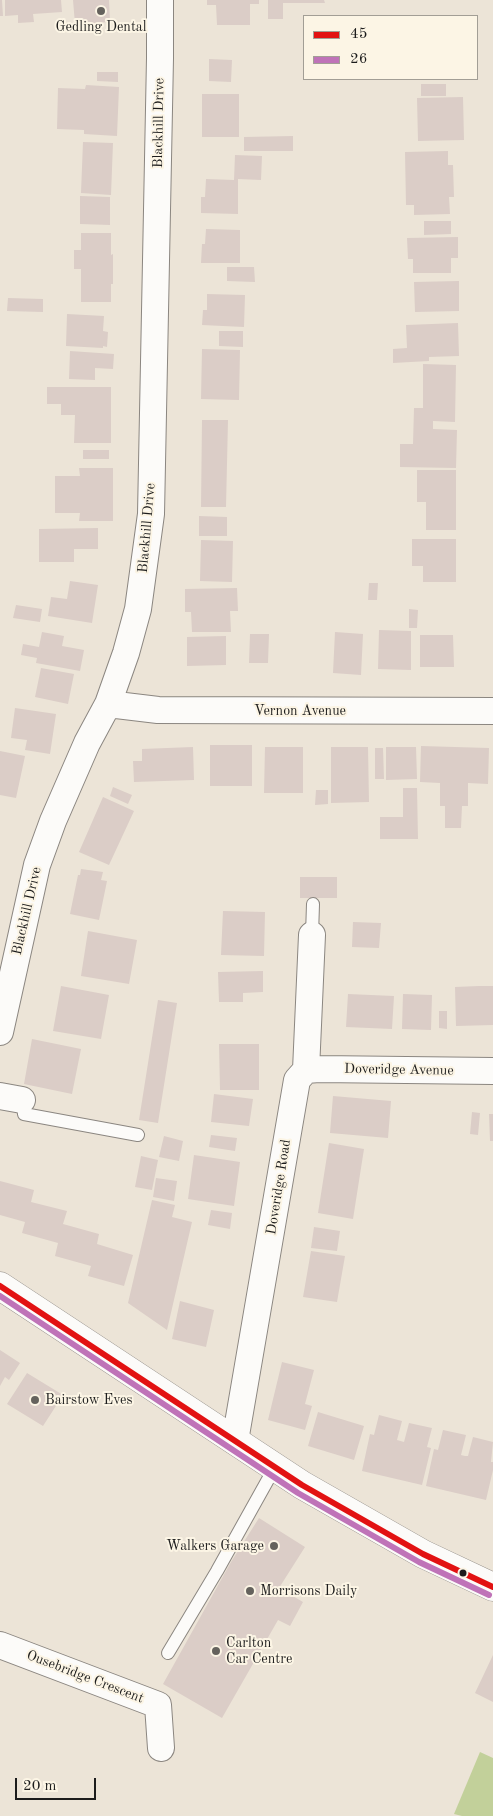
<!DOCTYPE html>
<html>
<head>
<meta charset="utf-8">
<style>
	body { margin:0 }
	#map { position:relative; width:493px; height:1816px; overflow:hidden; background:#ece4d7; font-family:"Old Standard TT",serif }
	canvas { display:block }
	.legend { position:absolute; left:303px; top:15px; width:175px; height:65px; box-sizing:border-box; background:#fcf5e5; border:1px solid #a29e95; margin:0; padding:6px 9px; list-style:none; font-size:15px; color:#1c1c1c }
	.legend li { display:flex; align-items:center; gap:10px; height:25px }
	.legend b { width:25px; border:1px solid #a29e95 }
	.scale { position:absolute; left:15px; top:1778px; width:81px; height:22px; box-sizing:border-box; border:2px solid #1c1c1c; border-top:0; padding-left:6px; font-size:15px; line-height:18px; white-space:nowrap; color:#1c1c1c; -webkit-text-stroke:4px #fcf5e5; paint-order:stroke }
</style>
</head>
<body>
<div id="map">
<canvas width="493" height="1816"></canvas>
<ul class="legend">
<li><b style="height:6px;background:#e21212"></b>45</li>
<li><b style="height:6px;background:#bf73b8"></b>26</li>
</ul>
<div class="scale">20 m</div>
</div>
<script>
const c = document.querySelector('canvas').getContext('2d');
c.lineJoin = 'round';
function fillPath(path, color) { c.fillStyle = color; c.fill(path, 'evenodd'); }
const shape = rows => new Path2D(rows.map(r => 'M' + r).join(''));
function stroke(path, color, width, dash) { c.strokeStyle = color; c.lineWidth = width; c.lineCap = dash ? 'butt' : 'round'; c.setLineDash(dash || []); c.stroke(path); }
function write(font, color, halo, rows, align = 'center') {
  c.font = font + ' "Old Standard TT",serif'; c.lineWidth = 4; c.setLineDash([]); c.textBaseline = 'middle'; c.strokeStyle = halo; c.fillStyle = color; for (const [text, x, y, turn = 0] of rows) {
    c.save(); c.translate(x, y); c.rotate((+turn || 0) * Math.PI / 180); c.textAlign = isNaN(turn) ? turn : align; if (halo) c.strokeText(text, 0, 0); c.fillText(text, 0, 0); c.restore();
  }
}
fillPath(shape([
	[480,1752,493,1758,493,1816,462,1816,454,1814]
]), '#c2d09a');
fillPath(shape([
	[0,0,2,0,3,16,0,16],
	[5,0,61,0,62,12,33,14,34,22,18,23,18,15,5,16],
	[73,0,109,0,110,22,75,24],
	[207,0,259,0,259,4,250,4,250,25,217,25,216,5,207,5],
	[268,0,324,0,325,3,283,3,283,19,268,19],
	[209,59,232,60,231,82,209,81],
	[97,72,118,72,118,82,97,81],
	[421,84,446,84,446,96,421,96],
	[86,85,119,87,117,136,84,134,84,130,57,129,58,88,85,89],
	[202,94,239,94,239,137,202,137],
	[463,97,464,140,418,141,417,98],
	[293,136,293,151,244,151,244,137],
	[83,142,113,143,111,195,81,193],
	[448,151,448,165,453,165,454,197,449,197,450,214,414,215,414,205,406,205,405,152],
	[235,155,262,156,261,180,238,179,238,214,201,213,201,197,205,197,206,179,234,180],
	[80,196,110,197,110,225,80,224],
	[424,221,451,221,451,234,424,235],
	[206,229,240,230,240,263,201,263,202,244,205,244],
	[81,233,111,233,111,255,113,254,113,284,111,284,111,302,81,302,81,269,74,269,74,250,81,250],
	[458,237,458,258,451,258,451,273,413,273,413,259,408,259,407,238],
	[227,267,254,267,255,282,227,281],
	[459,281,459,311,415,312,414,282],
	[207,294,245,295,244,327,202,325,203,310,207,310],
	[8,298,43,299,43,312,7,311],
	[67,314,104,316,103,331,108,332,107,347,103,346,103,348,66,346],
	[458,323,459,356,429,357,429,361,393,363,393,349,407,348,406,325],
	[219,331,243,331,243,347,219,346],
	[202,349,240,350,239,400,201,399],
	[70,351,114,354,113,369,95,368,95,380,69,379],
	[423,364,456,365,455,422,433,421,433,429,457,430,456,468,400,467,400,444,413,444,414,408,423,408],
	[47,387,111,387,111,443,74,443,75,415,61,415,61,404,47,404],
	[202,420,228,420,226,507,201,507],
	[83,450,109,450,109,459,83,459],
	[79,468,113,468,113,521,79,521,80,513,55,513,55,476,80,476],
	[417,470,456,470,456,530,426,530,426,502,417,502],
	[199,516,227,517,227,536,199,536],
	[98,528,98,549,74,549,74,562,39,562,39,529],
	[412,539,456,539,456,582,423,582,423,566,412,566],
	[201,540,233,541,232,582,200,581],
	[70,581,98,585,92,623,48,616,51,597,67,599],
	[369,583,378,583,377,600,368,600],
	[237,588,238,611,230,611,231,632,192,632,191,612,185,612,185,589],
	[16,605,42,609,40,622,13,618],
	[409,609,418,610,417,628,409,628],
	[379,630,411,631,411,670,378,669],
	[42,632,64,636,62,646,84,650,80,671,36,663,37,658,21,655,23,644,39,647],
	[335,632,363,634,361,675,333,673],
	[250,634,269,634,268,663,249,663],
	[420,635,453,635,454,667,420,667],
	[226,636,226,665,187,666,187,637],
	[41,668,74,674,68,704,35,697],
	[15,708,56,714,50,754,25,750,27,740,11,738],
	[210,745,252,745,252,786,210,786],
	[421,746,489,748,488,784,468,783,468,806,462,806,461,828,445,828,445,806,440,806,440,783,420,782],
	[193,747,194,780,134,782,133,761,142,761,142,749],
	[265,747,303,747,303,793,264,793],
	[331,747,368,747,369,802,331,803],
	[386,747,416,747,417,779,386,780],
	[375,748,383,748,384,779,375,779],
	[0,751,25,756,16,798,0,795],
	[113,787,132,795,128,804,110,796],
	[403,788,417,788,418,839,380,839,380,817,403,817],
	[316,790,328,790,328,804,315,805],
	[103,797,134,811,109,865,79,852],
	[81,869,103,872,101,880,107,881,99,920,70,914,78,875,80,875],
	[300,877,337,877,337,898,300,898],
	[223,911,265,912,264,956,221,955],
	[353,922,381,923,379,948,352,947],
	[88,931,137,940,129,984,81,976],
	[263,971,263,992,243,993,243,1002,219,1002,218,972],
	[61,986,109,995,101,1039,53,1031],
	[479,986,493,986,493,1025,456,1026,455,987],
	[348,994,394,996,392,1029,346,1027],
	[403,994,432,995,431,1030,402,1029],
	[158,1000,177,1003,158,1123,139,1120],
	[439,1011,447,1011,447,1029,439,1028],
	[32,1039,81,1049,72,1094,24,1084],
	[219,1044,259,1044,259,1090,220,1090],
	[214,1094,253,1099,249,1126,211,1122],
	[333,1096,391,1101,388,1138,330,1133],
	[472,1112,480,1113,478,1135,470,1134],
	[489,1114,493,1114,493,1141,490,1141],
	[211,1135,237,1138,235,1151,209,1147],
	[164,1136,183,1141,179,1161,159,1157],
	[329,1143,364,1149,353,1219,318,1213],
	[194,1155,240,1162,234,1206,188,1199],
	[141,1156,158,1160,152,1190,135,1187],
	[156,1178,177,1181,174,1201,153,1197],
	[0,1181,34,1190,31,1202,67,1211,63,1224,99,1234,97,1244,133,1255,124,1286,88,1276,91,1266,55,1256,58,1243,22,1233,25,1222,0,1215],
	[152,1200,175,1205,172,1217,192,1222,167,1330,128,1303],
	[211,1210,232,1213,230,1229,208,1225],
	[314,1227,340,1231,337,1251,311,1248],
	[311,1251,345,1256,337,1302,303,1297],
	[180,1301,214,1310,206,1347,172,1339],
	[0,1350,20,1363,9,1380,5,1377,0,1386],
	[282,1362,314,1370,305,1404,312,1406,305,1430,268,1420],
	[27,1373,63,1395,43,1426,7,1404],
	[318,1412,364,1426,354,1460,308,1446],
	[379,1415,402,1421,397,1440,404,1442,409,1423,432,1428,427,1447,431,1448,422,1485,362,1471,370,1434,374,1435],
	[443,1430,466,1435,461,1455,465,1456,468,1456,473,1437,493,1442,491,1462,493,1462,493,1470,486,1500,426,1486,434,1449,438,1450],
	[259,1518,305,1547,279,1588,303,1602,290,1626,278,1620,222,1718,163,1684,231,1562],
	[493,1655,493,1702,475,1693]
]), '#dbcdc7');
const service = shape([
	[312,935,313,904],
	[22,1100,24,1114,138,1135],
	[168,1653,217,1571,275,1467]
]);
const minor = shape([
	[108,704,158,710,493,711],
	[0,1032,37,865,53,821,87,743,108,704,126,653,138,609,151,514,160,58,160,0],
	[306,1070,319,1069,493,1071],
	[0,1096,22,1100],
	[235,1441,297,1080,306,1070,312,935],
	[0,1645,158,1705,161,1748]
]);
const secondary = shape([
	[0,1286,302,1485,423,1554,493,1587]
]);
stroke(service, '#8b8680', 14);
stroke(minor, '#8b8680', 28);
stroke(secondary, '#8b8680', 29);
stroke(service, '#fcfbf9', 12);
stroke(minor, '#fcfbf9', 26);
stroke(secondary, '#fcfbf9', 28);
stroke(shape([
	[0,1286,302,1485,423,1554,493,1587]
]), '#e21212', 6);
stroke(shape([
	[0,1296,298,1493,419,1562,489,1595]
]), '#bf73b8', 6);
for (const [x, y, r, color] of [
	[101,11,5,"#65625d"],
	[35,1400,5,"#65625d"],
	[274,1546,5,"#65625d"],
	[463,1573,4.5,"#1c1c1c"],
	[250,1591,5,"#65625d"],
	[216,1651,5,"#65625d"]
]) { const dot = new Path2D(); dot.arc(x, y, r, 0, 2 * Math.PI); c.fillStyle = color; c.fill(dot); stroke(dot, '#fcf5e5', 2); }
write('14px', '#1c1c1c', '#fcf5e5', [
	["Gedling Dental",101,27,"center"],
	["Bairstow Eves",45,1400],
	["Walkers Garage",264,1546,"right"],
	["Morrisons Daily",260,1591],
	["Carlton",226,1643],
	["Car Centre",226,1659]
], 'left');
write('14px', '#1c1c1c', '#fcf5e5', [
	["Blackhill Drive",159,123,-89],
	["Blackhill Drive",147,528,-85],
	["Vernon Avenue",300,711],
	["Blackhill Drive",27,911,-77],
	["Doveridge Avenue",399,1070,1],
	["Doveridge Road",279,1187,-81],
	["Ousebridge Crescent",85,1677,21]
]);
</script>
</body>
</html>
